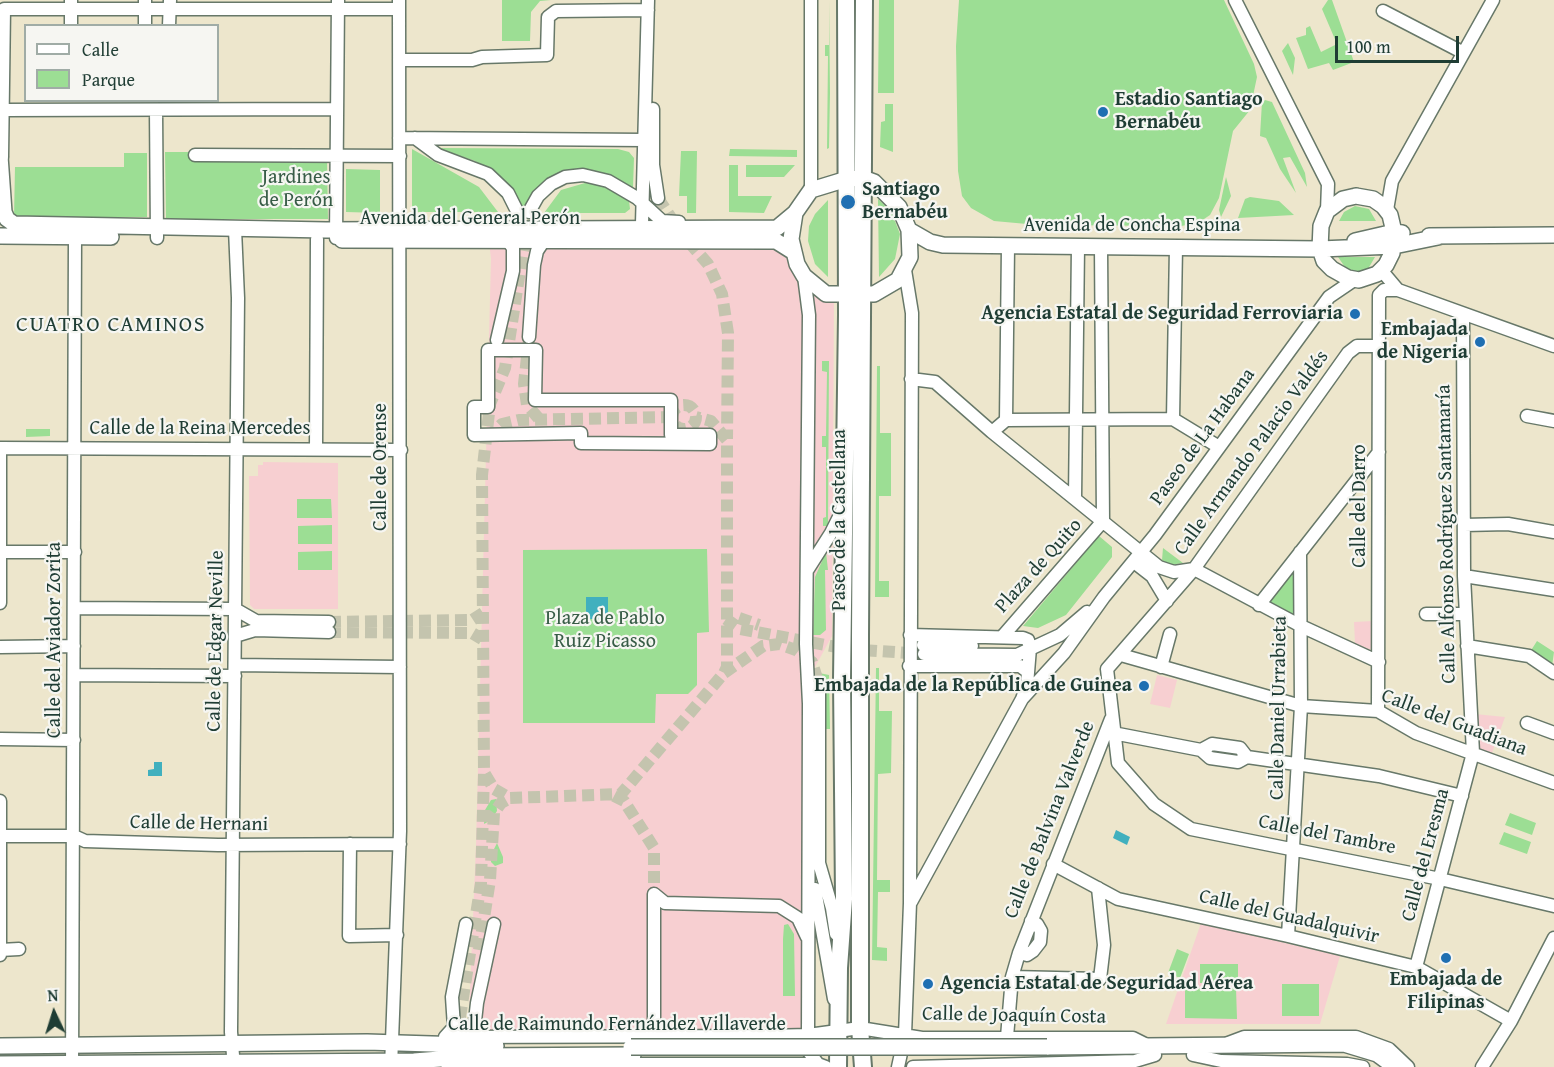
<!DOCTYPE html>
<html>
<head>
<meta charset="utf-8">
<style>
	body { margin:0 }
	#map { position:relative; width:1554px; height:1067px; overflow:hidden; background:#ede6cc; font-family:"Gentium Book Plus",serif }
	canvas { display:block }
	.legend { position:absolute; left:24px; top:24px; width:195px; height:78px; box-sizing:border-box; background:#f6f6f2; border:2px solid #a0aca6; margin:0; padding:8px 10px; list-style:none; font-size:18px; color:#1f3d34 }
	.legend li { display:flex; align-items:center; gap:12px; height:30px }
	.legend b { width:30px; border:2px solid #a0aca6 }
	.north { position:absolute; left:24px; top:983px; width:60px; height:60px; -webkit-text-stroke:4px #f6f6f2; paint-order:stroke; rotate:356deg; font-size:16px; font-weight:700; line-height:24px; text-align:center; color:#1f3d34 }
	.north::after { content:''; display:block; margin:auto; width:21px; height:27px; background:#1f3d34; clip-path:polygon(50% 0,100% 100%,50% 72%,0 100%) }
	.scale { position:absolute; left:1335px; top:36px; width:124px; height:27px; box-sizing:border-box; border:3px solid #1f3d34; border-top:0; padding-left:8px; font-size:18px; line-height:21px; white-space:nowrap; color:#1f3d34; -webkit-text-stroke:4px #f6f6f2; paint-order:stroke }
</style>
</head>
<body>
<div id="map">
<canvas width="1554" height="1067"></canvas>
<ul class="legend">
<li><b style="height:8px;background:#fff"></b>Calle</li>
<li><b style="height:16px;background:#9cde94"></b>Parque</li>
</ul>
<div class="north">N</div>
<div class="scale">100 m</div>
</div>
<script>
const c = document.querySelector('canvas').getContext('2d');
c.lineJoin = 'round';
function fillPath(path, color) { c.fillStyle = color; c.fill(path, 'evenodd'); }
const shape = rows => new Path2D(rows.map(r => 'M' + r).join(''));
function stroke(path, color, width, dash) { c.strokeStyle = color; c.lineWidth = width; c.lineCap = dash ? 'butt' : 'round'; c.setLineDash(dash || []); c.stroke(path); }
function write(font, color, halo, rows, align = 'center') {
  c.font = font + ' "Gentium Book Plus",serif'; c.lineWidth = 4.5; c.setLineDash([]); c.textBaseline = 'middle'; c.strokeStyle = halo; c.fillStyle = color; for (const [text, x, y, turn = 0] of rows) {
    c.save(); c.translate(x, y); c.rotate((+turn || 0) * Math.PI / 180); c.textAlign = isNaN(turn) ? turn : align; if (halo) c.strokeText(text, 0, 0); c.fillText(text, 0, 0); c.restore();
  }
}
fillPath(shape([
	[489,241,769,241,834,295,832,636,815,667,811,684,808,1035,468,1040,476,845,491,259],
	[263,462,338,463,338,609,254,609,250,605,249,476,258,476,258,465,263,465],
	[1373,621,1373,647,1369,650,1355,643,1354,622],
	[1157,675,1177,680,1170,708,1150,704],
	[1475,714,1505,717,1492,753,1477,748],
	[1201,923,1340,956,1320,1024,1166,1024]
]), '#f7cfd1');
fillPath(shape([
	[502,0,551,0,540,1,531,12,530,41,502,41],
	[829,0,830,93,829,148,827,149,828,56,825,56,825,45,829,45],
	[879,0,894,0,894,93,878,93],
	[959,0,1224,0,1254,64,1257,77,1250,110,1233,131,1219,198,1210,215,1198,223,1181,226,1038,225,994,221,971,208,962,196,958,171,956,46],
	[1328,0,1332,0,1354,62,1333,70,1329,63,1308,69,1296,38,1306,35,1306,28,1310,26,1321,52,1337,44,1322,9],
	[1288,43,1295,58,1293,75,1282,51],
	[1265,100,1272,102,1305,173,1307,187,1290,157,1283,158,1296,193,1280,169,1266,138,1260,136,1262,102],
	[885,104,893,104,893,152,880,147,881,122,885,121],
	[437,148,618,149,629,152,634,158,633,188,601,172,572,170,553,176,538,187,531,195,523,212,516,196,495,173,475,161],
	[412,149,479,187,498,212,412,212],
	[730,149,797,150,797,157,729,156],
	[681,151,697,151,696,213,687,213,687,196,679,196],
	[165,152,193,152,194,161,327,160,328,219,166,219],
	[124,153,147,153,147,217,14,217,15,167,124,167],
	[729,165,738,165,738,196,772,196,764,213,729,212],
	[746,165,795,165,784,177,746,177],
	[346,169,380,170,380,213,346,212],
	[1226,177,1231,196,1221,217,1219,210],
	[585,183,600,185,620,195,629,201,630,209,625,213,544,213,561,190],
	[1250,197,1279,201,1294,215,1238,218,1245,199],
	[878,199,891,211,900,234,895,259,879,277],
	[828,200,828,277,815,264,808,241,809,226,815,214],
	[1355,206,1369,209,1376,221,1339,221,1344,212],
	[1338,257,1375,257,1368,269,1359,272,1347,270],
	[822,361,829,361,828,526,823,526,823,518,826,517,826,447,822,447,822,436,826,436,827,372,822,371],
	[877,366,880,366,880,433,891,433,891,496,879,496,879,581,889,581,889,597,875,597],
	[26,429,50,429,50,436,26,437],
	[297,499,331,499,332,518,297,518],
	[332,525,332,544,298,544,298,526],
	[1099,536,1112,547,1112,557,1066,615,1038,628,1023,626],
	[1163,548,1183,563,1169,565,1162,560],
	[707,549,709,632,697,633,697,685,688,694,656,694,655,723,523,723,523,550],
	[332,551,332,570,298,570,298,552],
	[826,552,828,570,825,570,826,630,820,635,813,635,815,577],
	[1295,564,1295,616,1267,603],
	[1537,641,1554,652,1552,666,1530,652],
	[876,668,879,668,879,711,892,711,891,773,878,774,877,880,890,880,890,892,878,892,877,947,887,948,887,961,872,960],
	[819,673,829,675,830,729,824,729,814,683],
	[496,799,497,811,491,820,484,824,485,810,491,800],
	[1510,813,1536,823,1532,835,1505,825],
	[1504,832,1531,842,1527,854,1499,844],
	[497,843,503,857,503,863,495,866,491,862,491,855],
	[788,924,794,934,795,996,783,996,783,939,784,925],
	[1177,949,1189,954,1180,978,1168,973],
	[1200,964,1238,964,1238,983,1200,983],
	[1282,984,1319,984,1319,1016,1282,1016],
	[1185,988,1236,988,1237,1019,1185,1018]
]), '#9cde94');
fillPath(shape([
	[586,597,608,597,608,619,586,619],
	[154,762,162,762,162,776,148,776,148,770,154,769],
	[1116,830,1130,837,1127,845,1113,838]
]), '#41b0be');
stroke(shape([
	[658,198,681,233,708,264,722,294,728,333,727,439],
	[529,339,524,384,527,405,540,420],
	'672 417a12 12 0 1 1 24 0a12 12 0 1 1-24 0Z',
	[487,438,502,424,519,420,672,417],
	[739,618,759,625],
	[726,619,740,629,847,649,924,654],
	[329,622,472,620,483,613],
	[329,632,472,633,482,639],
	[724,673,763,646,779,644,796,650,812,662,819,685],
	[485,774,494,789,510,798,621,794,724,673,727,667,727,440,711,421,696,417],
	[614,796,624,801,654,848,654,894],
	[479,950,490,880,494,813,501,803,510,798],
	[457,1036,481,883,484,773,482,475,490,404,505,368,529,212]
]), '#c4c4ae', 12, [12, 6]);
const minor = shape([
	[1235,0,1328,184,1327,211],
	[1383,11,1462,52],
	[71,26,71,0],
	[145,26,145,0],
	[169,26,170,0],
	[399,60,472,60,482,57,547,55,548,17,556,11,648,10],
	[653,109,653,165,658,198],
	[3,110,337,109],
	[156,110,157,238],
	[399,138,644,140],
	[415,138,438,155,488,174,508,193,517,211],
	[195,155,400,156],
	[2,157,4,9,399,9],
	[811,190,811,0],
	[1387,210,1392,181,1493,0],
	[529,212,538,196,551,184,565,177,583,175,608,181,637,198,662,221,679,222],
	[637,234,642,224,648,0],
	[336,238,338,0],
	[1101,247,1103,521],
	[1382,271,1398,290],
	[804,276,809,315,806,644,809,704,808,1035,809,1052,818,1064],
	[529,337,534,265,537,251,545,239],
	[497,340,513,271,513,248,508,241],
	[1379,346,1357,346,1348,353,1194,569,1107,669,1118,763,1154,804,1191,829,1440,879,1554,906],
	[488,350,536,350,535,400,671,400,671,435,710,435,710,444,581,443,581,433,474,435,474,407,488,407,488,350],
	[911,379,935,382,992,432,1159,567,1174,572,1194,569,1301,626,1379,662],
	[1527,416,1554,421],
	[1173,419,1176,247],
	[1006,420,1008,246],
	[992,432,1006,420,1173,419,1219,447],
	[0,448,401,450],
	[316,449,317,239],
	[1075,498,1078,246],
	[1464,525,1508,524,1554,532],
	[0,552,75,552],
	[1134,562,1152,576,1167,601],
	[808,569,831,533,843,509],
	[1464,576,1554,590],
	[0,603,0,448],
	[1259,605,1379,452],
	[75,608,235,609,256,621,329,622],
	[1426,614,1466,614],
	[910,635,1023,638,1028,640,1030,648,1027,685,1022,699,911,902],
	[235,636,255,630,329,632],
	[1002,637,1103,521],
	[923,645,972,646],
	[1467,646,1529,656,1554,673],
	[0,647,74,646],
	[924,654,1017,655,1060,635,1087,612],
	[1121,655,1301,706,1378,711,1416,733,1554,783],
	[235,665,400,667],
	[909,666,1020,666,1028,672],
	[1161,667,1170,634],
	[75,675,235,676],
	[819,685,819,863,832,908,836,934],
	[1022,699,1064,653,1104,597,1155,535,1329,297,1354,280],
	[1378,711,1379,295,1384,290,1398,290,1554,346],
	[1527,723,1554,733],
	[1113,733,1201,750],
	[0,739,74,740],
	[1201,750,1212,744,1240,748,1247,757],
	[1201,750,1210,758,1238,762,1247,757],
	[1247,757,1379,776,1462,796],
	[0,801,0,955],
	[0,836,74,836,85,841,218,845,400,844],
	[350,844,349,936,397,935],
	[1053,864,1118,899,1288,936,1416,967,1511,1021],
	[815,889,834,999],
	[654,894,665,903,779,906,798,918,807,937],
	[654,894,654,1037],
	[1288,936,1301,706,1300,552],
	[0,950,19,949],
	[1019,953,1027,955,1033,951,1040,942,1041,931,1037,924,1031,921],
	[1416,967,1473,753,1464,576,1463,314],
	[1012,977,1100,979,1104,945,1098,888],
	[445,1037,454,1027,452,997,466,924],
	[451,1037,766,1036,808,1035,860,1028,922,1038,1133,1038,1147,1045],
	[1007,1037,1012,977,1019,953,1111,719],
	[477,1038,474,1030,477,1003,494,924],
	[1228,1043,1244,1037,1356,1037,1389,1049,1408,1067],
	[1193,1055,1221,1061,1347,1064,1363,1067],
	[447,1064,818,1064,826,1067],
	[72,1067,75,237,80,231],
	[234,1067,231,1032,238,298,235,229],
	[391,1067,400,831,399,0],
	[898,1067,905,1035,910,903,912,313,905,270],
	[913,1067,1135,1061,1155,1055],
	[1482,1067,1511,1021,1554,938]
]);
const major = shape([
	[0,156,4,212,7,219,14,224,326,230,777,228,795,213],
	[863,178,874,182,899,207,909,230,910,257,898,280,874,294,826,294,804,276,797,264,791,239,795,213,811,190,847,179,863,178],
	[1356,196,1373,199,1383,206,1390,215,1394,232,1392,253,1386,265,1377,274,1359,280,1348,278,1332,269,1324,261,1320,249,1321,226,1327,211,1343,199,1356,196],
	[909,230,930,242,943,245,1320,249,1394,246,1438,237],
	[0,236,111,237],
	[1429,236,1554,235],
	[342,240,769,241,776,241,792,251],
	[1355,241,1394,232,1402,233],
	[0,1046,367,1042,496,1046],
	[1047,1047,1344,1044,1377,1054,1395,1067],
	[0,1064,414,1061,479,1056,633,1055]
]);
const highway = shape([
	[838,1067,839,968,844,899,842,679,847,315,846,0],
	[863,1067,860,1028,860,636,864,0]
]);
stroke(minor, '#677869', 15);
stroke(major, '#677869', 18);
stroke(highway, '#677869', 20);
stroke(minor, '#fff', 12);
stroke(major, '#fff', 15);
stroke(highway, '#fff', 16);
const majorBridge = shape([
	[631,1047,1047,1047]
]);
stroke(majorBridge, '#677869', 18, []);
stroke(majorBridge, '#fff', 15);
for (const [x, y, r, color] of [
	[1103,112,6,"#1f6fb2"],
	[848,202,8,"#1f6fb2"],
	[1355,314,6,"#1f6fb2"],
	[1480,342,6,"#1f6fb2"],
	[1144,686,6,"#1f6fb2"],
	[1446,958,6,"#1f6fb2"],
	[928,984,6,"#1f6fb2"]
]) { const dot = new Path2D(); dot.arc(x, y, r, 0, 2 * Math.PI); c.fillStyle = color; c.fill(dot); stroke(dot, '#f6f6f2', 2); }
write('bold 20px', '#1f3d34', '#f6f6f2', [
	["Estadio Santiago",1115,100],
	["Bernabéu",1115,123],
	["Santiago",862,190],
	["Bernabéu",862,213],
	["Agencia Estatal de Seguridad Ferroviaria",1343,314,"right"],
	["Embajada",1468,330,"right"],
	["de Nigeria",1468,353,"right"],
	["Embajada de la República de Guinea",1132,686,"right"],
	["Embajada de",1446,980,"center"],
	["Filipinas",1446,1003,"center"],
	["Agencia Estatal de Seguridad Aérea",940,984]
], 'left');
write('20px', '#385d47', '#f6f6f2', [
	["Jardines",296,178],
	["de Perón",296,201],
	["Plaza de Pablo",605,619],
	["Ruiz Picasso",605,642]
]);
write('20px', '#1f3d34', '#f6f6f2', [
	["Avenida del General Perón",470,219],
	["Avenida de Concha Espina",1132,226],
	["Calle de la Reina Mercedes",200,429],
	["Paseo de La Habana",1203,437,-54],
	["Calle Armando Palacio Valdés",1252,453,-54],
	["Calle de Orense",381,467,-90],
	["Calle del Darro",1360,506,-90],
	["Paseo de la Castellana",840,520,-90],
	["Calle Alfonso Rodríguez Santamaría",1447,534,-91],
	["Plaza de Quito",1039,566,-48],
	["Calle del Aviador Zorita",55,640,-90],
	["Calle de Edgar Neville",216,641,-89],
	["Calle Daniel Urrabieta",1279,708,-89],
	["Calle del Guadiana",1454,723,21],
	["Calle de Balvina Valverde",1050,820,-68],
	["Calle de Hernani",199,824,1],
	["Calle del Tambre",1327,835,11],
	["Calle del Eresma",1426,855,-75],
	["Calle del Guadalquivir",1289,917,13],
	["Calle de Joaquín Costa",1014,1016,1],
	["Calle de Raimundo Fernández Villaverde",617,1025]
]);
c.letterSpacing = '1.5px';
write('22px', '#1f3d34', '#f6f6f2', [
	["CUATRO CAMINOS",111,325]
]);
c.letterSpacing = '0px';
</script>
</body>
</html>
